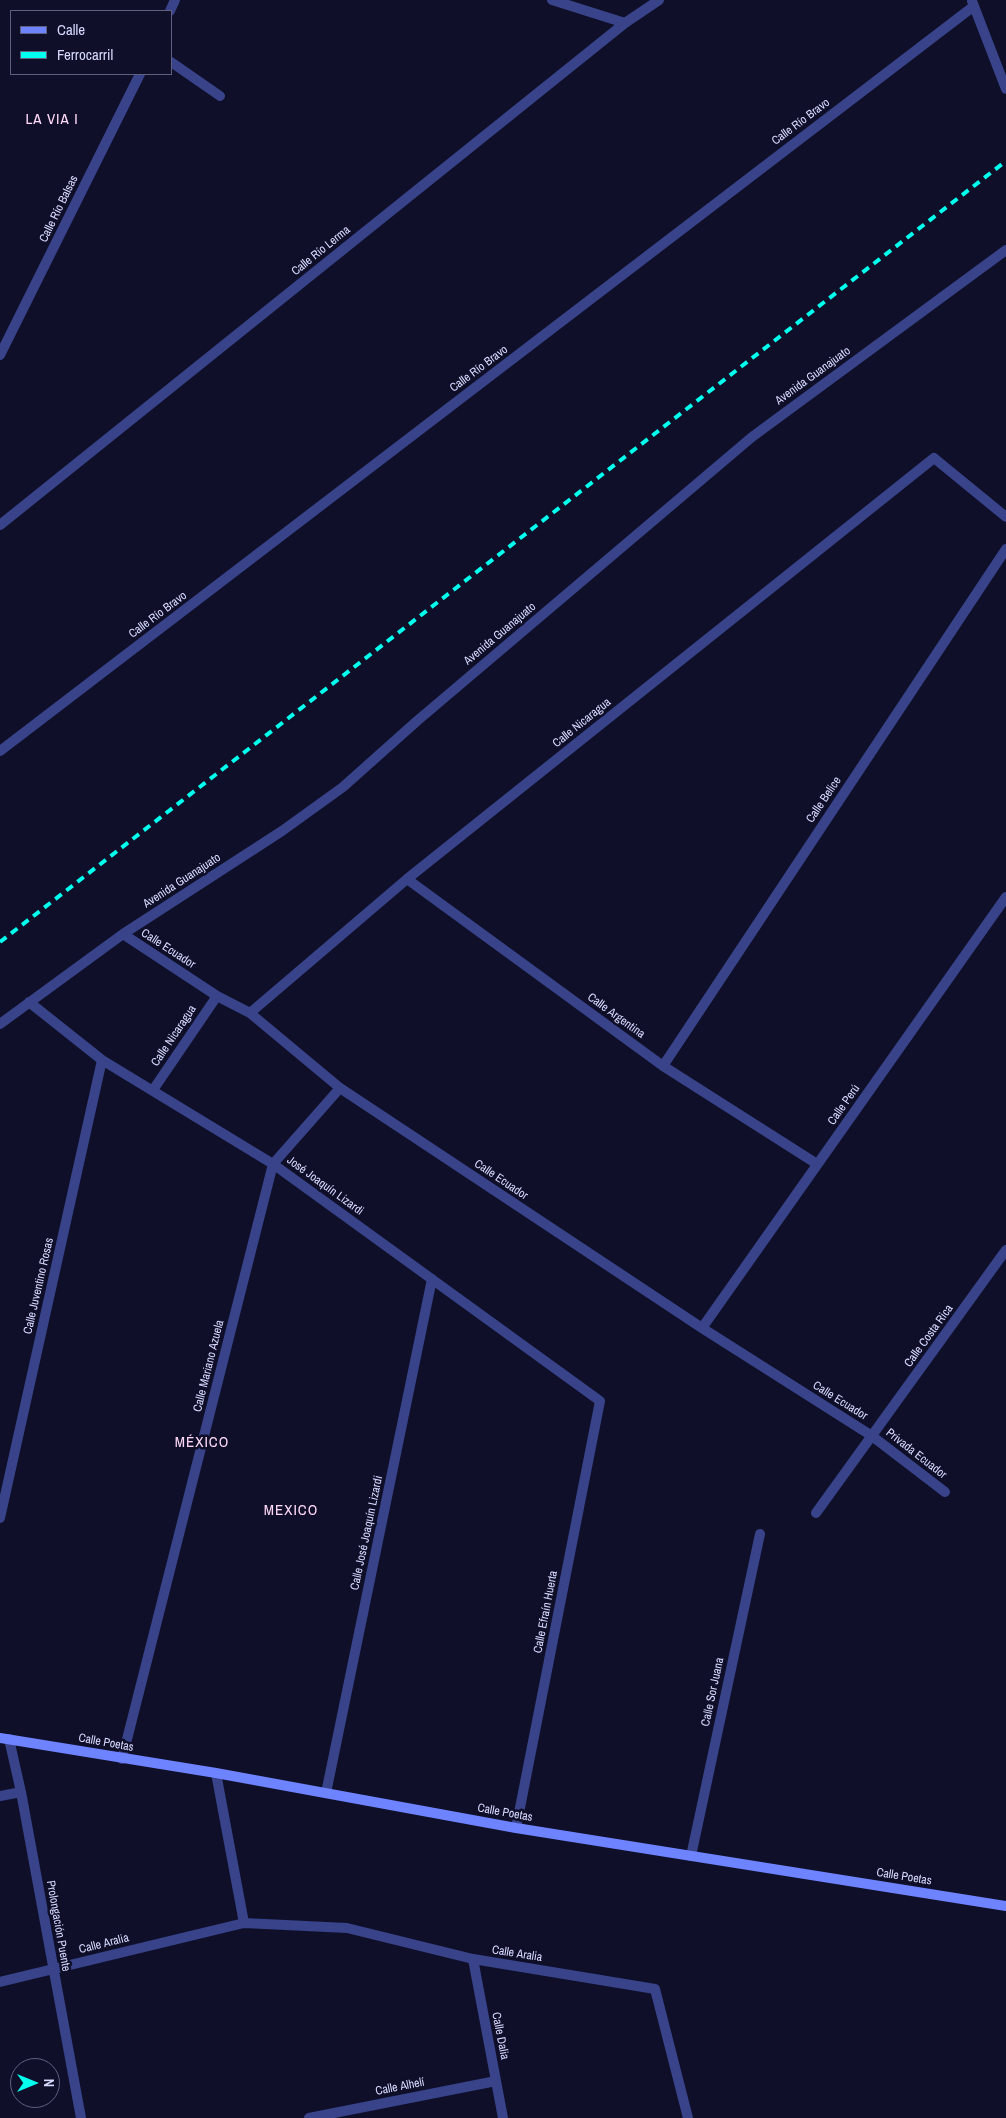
<!DOCTYPE html>
<html>
<head>
<meta charset="utf-8">
<style>
	body { margin:0 }
	#map { position:relative; width:1006px; height:2118px; overflow:hidden; background:#0f0f29; font-family:"Archivo Narrow",sans-serif }
	canvas { display:block }
	.legend { position:absolute; left:10px; top:10px; width:162px; height:65px; box-sizing:border-box; background:#0f0f29; border:1px solid #5f607f; margin:0; padding:6px 9px; list-style:none; font-size:15px; color:#d7d9ff }
	.legend li { display:flex; align-items:center; gap:10px; height:25px }
	.legend b { width:25px; border:1px solid #5f607f }
	.north { position:absolute; left:10px; top:2058px; width:50px; height:50px; box-sizing:border-box; background:#0f0f29; border:1px solid #5f607f; border-radius:50%; rotate:90deg; font-size:14px; font-weight:700; line-height:20px; text-align:center; color:#d7d9ff }
	.north::after { content:''; display:block; margin:auto; width:18px; height:22px; background:#03ffed; clip-path:polygon(50% 0,100% 100%,50% 72%,0 100%) }
</style>
</head>
<body>
<div id="map">
<canvas width="1006" height="2118"></canvas>
<ul class="legend">
<li><b style="height:6px;background:#6e83ff"></b>Calle</li>
<li><b style="height:6px;background:#03ffed"></b>Ferrocarril</li>
</ul>
<div class="north">N</div>
</div>
<script>
const c = document.querySelector('canvas').getContext('2d');
c.lineJoin = 'round';
const shape = rows => new Path2D(rows.map(r => 'M' + r).join(''));
function stroke(path, color, width, dash) { c.strokeStyle = color; c.lineWidth = width; c.lineCap = dash ? 'butt' : 'round'; c.setLineDash(dash || []); c.stroke(path); }
function write(font, color, halo, rows, align = 'center') {
  c.font = font + ' "Archivo Narrow",sans-serif'; c.lineWidth = 5; c.setLineDash([]); c.textBaseline = 'middle'; c.strokeStyle = halo; c.fillStyle = color; for (const [text, x, y, turn = 0] of rows) {
    c.save(); c.translate(x, y); c.rotate((+turn || 0) * Math.PI / 180); c.textAlign = isNaN(turn) ? turn : align; if (halo) c.strokeText(text, 0, 0); c.fillText(text, 0, 0); c.restore();
  }
}
stroke(shape([
	[552,0,625,23],
	[972,1,1006,89],
	[170,11,175,0],
	[171,62,220,96],
	[0,355,140,74],
	[0,525,625,23,659,0],
	[0,751,974,6],
	[407,879,663,1066,817,1164],
	[123,934,217,996,250,1013,340,1088,702,1328,872,1436,945,1492],
	[29,1002,102,1060,273,1164,600,1401,516,1828],
	[250,1013,407,879,934,458,1006,517],
	[0,1024,123,934,282,831,343,787,417,721,752,437,1006,250],
	[663,1066,1006,549],
	[153,1090,217,996],
	[702,1328,1006,897],
	[816,1513,1006,1250],
	[0,1518,102,1060],
	[9,1739,21,1792,81,2118],
	[122,1759,273,1164,340,1088],
	[216,1773,244,1923],
	[326,1793,432,1279],
	[0,1796,21,1792],
	[691,1856,760,1534],
	[473,1959,503,2118],
	[0,1982,244,1923,347,1928,473,1959,655,1989,688,2118],
	[309,2118,496,2081]
]), '#384389', 10);
stroke(shape([
	[0,1738,216,1773,516,1828,1006,1906]
]), '#6e83ff', 10);
stroke(shape([
	[0,942,1006,161]
]), '#03ffed', 4, [8, 6]);
write('12px', '#d7d9ff', '#0f0f29', [
	["Calle Río Bravo",801,122,-37],
	["Calle Río Balsas",59,209,-64],
	["Calle Río Lerma",321,251,-39],
	["Calle Río Bravo",479,369,-37],
	["Avenida Guanajuato",813,376,-36],
	["Calle Río Bravo",158,615,-37],
	["Avenida Guanajuato",500,634,-40],
	["Calle Nicaragua",582,723,-39],
	["Calle Belice",824,800,-56],
	["Avenida Guanajuato",182,881,-33],
	["Calle Ecuador",168,949,33],
	["Calle Argentina",616,1016,36],
	["Calle Nicaragua",174,1036,-56],
	["Calle Perú",844,1105,-55],
	["Calle Ecuador",501,1180,34],
	["José Joaquín Lizardi",325,1186,36],
	["Calle Juventino Rosas",39,1286,-77],
	["Calle Costa Rica",929,1336,-54],
	["Calle Mariano Azuela",209,1366,-76],
	["Calle Ecuador",840,1401,32],
	["Privada Ecuador",916,1454,38],
	["Calle José Joaquín Lizardi",367,1533,-78],
	["Calle Efraín Huerta",546,1612,-79],
	["Calle Sor Juana",713,1692,-78],
	["Calle Poetas",106,1743,10],
	["Calle Poetas",505,1813,10],
	["Calle Poetas",904,1877,9],
	["Prolongación Puente",58,1926,80],
	["Calle Aralia",104,1944,-14],
	["Calle Aralia",517,1954,9],
	["Calle Dalia",500,2036,79],
	["Calle Alhelí",400,2087,-11]
]);
c.letterSpacing = '1px';
write('15px', '#ffd9f8', '#0f0f29', [
	["LA VIA I",52,120],
	["MÉXICO",202,1443],
	["MEXICO",291,1511]
]);
c.letterSpacing = '0px';
</script>
</body>
</html>
